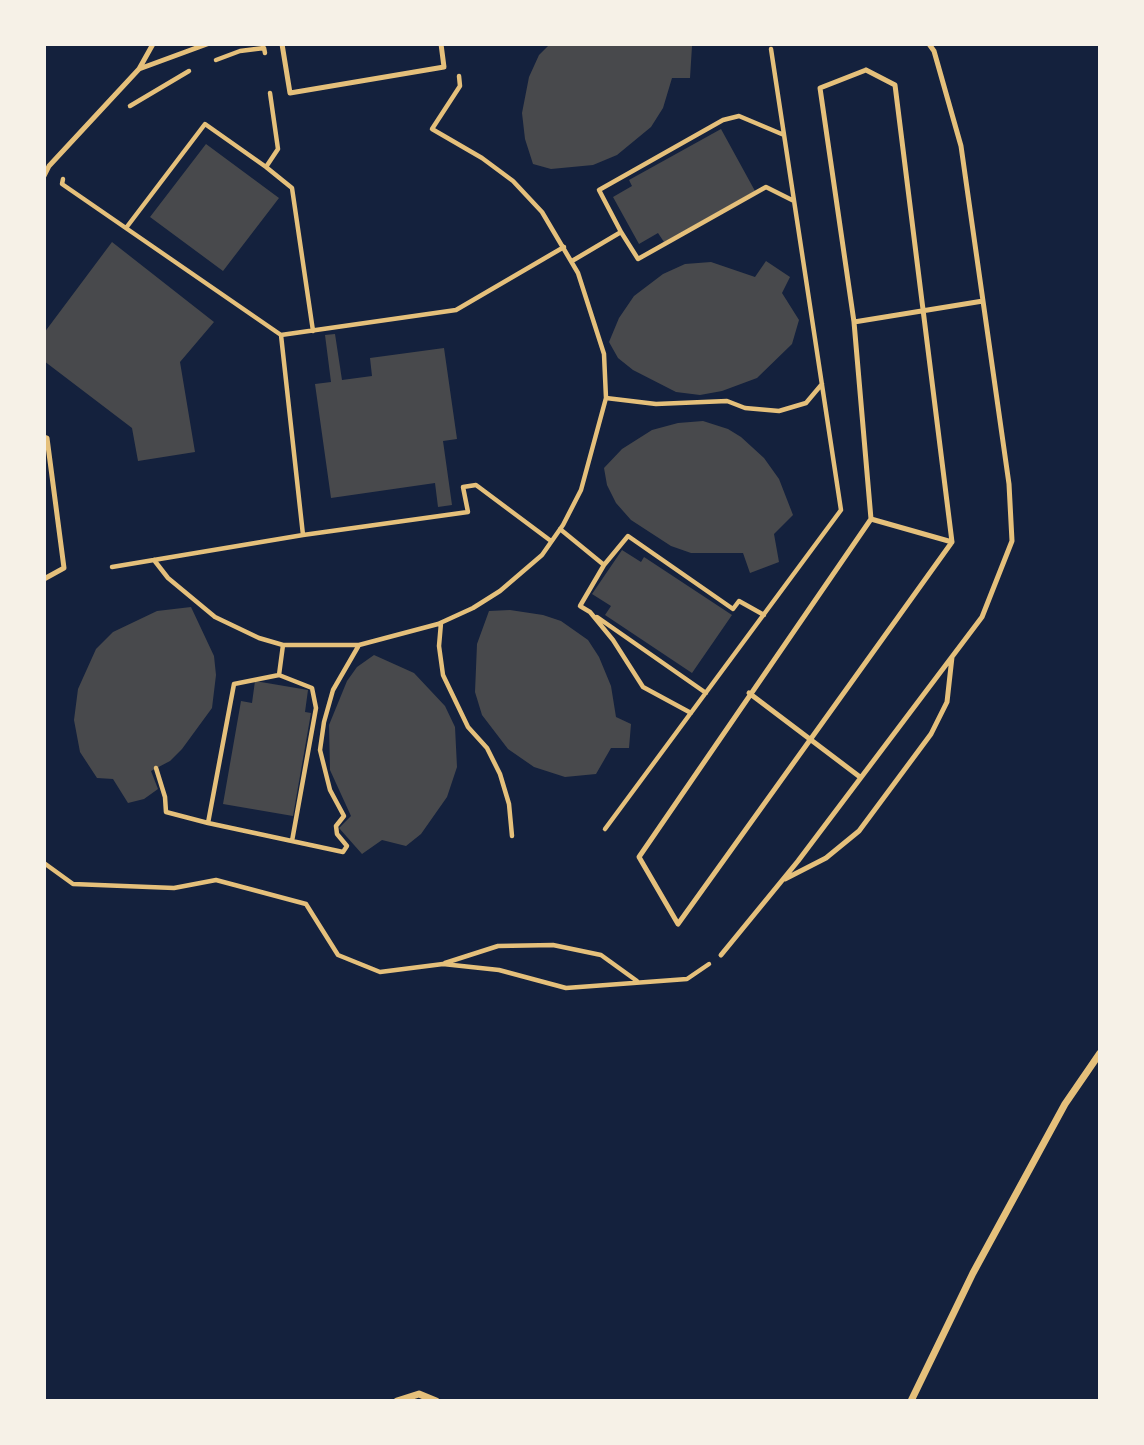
<!DOCTYPE html>
<html>
<head>
<meta charset="utf-8">
<style>
	body { margin:0 }
	#map { position:relative; width:1144px; height:1445px; overflow:hidden; background:#14213d; font-family:"PT Sans",sans-serif }
	canvas { display:block }
	.frame { position:absolute; inset:0; border:46px solid #f6f1e7; pointer-events:none }
</style>
</head>
<body>
<div id="map">
<canvas width="1144" height="1445"></canvas>
<div class="frame"></div>
</div>
<script>
const c = document.querySelector('canvas').getContext('2d');
c.lineJoin = 'round';
function fillPath(path, color) { c.fillStyle = color; c.fill(path, 'evenodd'); }
const shape = rows => new Path2D(rows.map(r => 'M' + r).join(''));
function stroke(path, color, width, dash) { c.strokeStyle = color; c.lineWidth = width; c.lineCap = dash ? 'butt' : 'round'; c.setLineDash(dash || []); c.stroke(path); }
fillPath(shape([
	[550,44,692,46,690,78,672,78,663,108,651,127,617,155,593,165,551,169,533,164,525,139,522,113,529,77,539,55],
	[721,129,755,191,664,242,658,233,639,244,613,197,632,186,629,180],
	[206,144,279,198,223,271,150,217],
	[112,242,214,322,180,362,195,452,138,461,132,428,44,361,44,333],
	[766,261,790,277,782,293,799,320,792,344,757,378,722,391,700,395,676,392,633,370,618,358,609,342,619,318,634,296,663,274,685,264,711,262,755,277],
	[335,334,342,380,372,376,370,358,444,348,457,439,443,441,452,505,438,507,435,483,331,498,315,384,331,382,325,335],
	[703,421,728,429,741,437,764,458,779,479,793,515,774,534,779,562,750,573,743,553,691,553,671,546,631,520,616,503,607,485,604,468,622,449,652,430,678,423],
	[622,550,641,562,644,557,732,615,692,673,605,615,611,606,592,594],
	[191,607,214,656,216,675,212,708,182,749,170,761,151,771,158,789,144,799,128,803,113,779,97,778,80,752,74,720,78,689,96,649,113,632,157,611],
	[510,610,543,615,561,621,588,640,599,657,611,686,616,717,631,724,629,748,611,748,596,774,565,777,534,767,508,749,482,715,475,692,477,644,489,611],
	[374,655,414,673,445,706,455,727,457,767,447,797,421,834,406,846,382,840,362,854,339,828,351,816,330,770,329,725,347,681,357,667],
	[255,681,308,690,305,712,311,713,293,816,223,804,241,701,252,703]
]), '#48494c');
stroke(shape([
	[216,60,240,51,264,48,265,53],
	[130,106,189,71],
	[266,167,292,188,313,331],
	[63,179,62,184,281,335],
	[126,228,205,124,266,167,278,149,270,93],
	[621,232,638,259,766,187,794,201],
	[572,261,621,232,599,190,723,120,739,116,784,135],
	[606,398,656,404,727,401,745,408,779,411,806,403,822,384],
	[560,529,604,565,580,606,590,612,613,640,643,687,691,713],
	[551,541,476,485,463,487,468,512,303,535,281,335,456,310,564,247],
	[154,560,168,578,215,617,259,638,283,645,359,645,438,624,473,608,500,591,542,555,563,525,581,490,606,398,604,354,578,273,542,212,513,181,482,158,432,129,460,86,459,76],
	[604,565,628,536,733,609,739,601,764,615],
	[112,567,303,535],
	[597,617,706,693],
	[441,623,439,646,443,675,468,727,487,748,500,774,509,804,512,836],
	[283,645,279,675,234,684,208,823,343,852,347,846,337,834,336,826,344,816,330,790,320,750,324,722,333,690,359,645],
	[279,675,312,688,316,708,292,841],
	[156,768,165,797,166,812,208,823],
	[605,829,841,510,771,49],
	[44,863,73,884,174,888,216,880,306,904,338,955,380,972,443,964,499,970,566,988,687,979,709,964],
	[445,963,498,946,553,945,601,955,637,981]
]), '#e5c07b', 4.5);
stroke(shape([
	[282,44,290,93,444,67,441,44],
	[139,69,207,44],
	[866,70,895,85,952,542,678,924,639,857,871,519,854,322,820,88,866,70],
	[44,176,49,166,139,69,153,44],
	[854,322,983,301],
	[44,437,47,438,64,568,44,579],
	[871,519,952,542],
	[749,693,860,777],
	[785,879,826,858,859,831,931,734,947,702,952,657],
	[721,955,798,861,982,617,1012,541,1009,484,961,146,934,51,929,44]
]), '#e5c07b', 5);
stroke(shape([
	[397,1401,419,1394,436,1401],
	[911,1401,973,1273,1065,1104,1100,1053]
]), '#e5c07b', 7);
</script>
</body>
</html>
